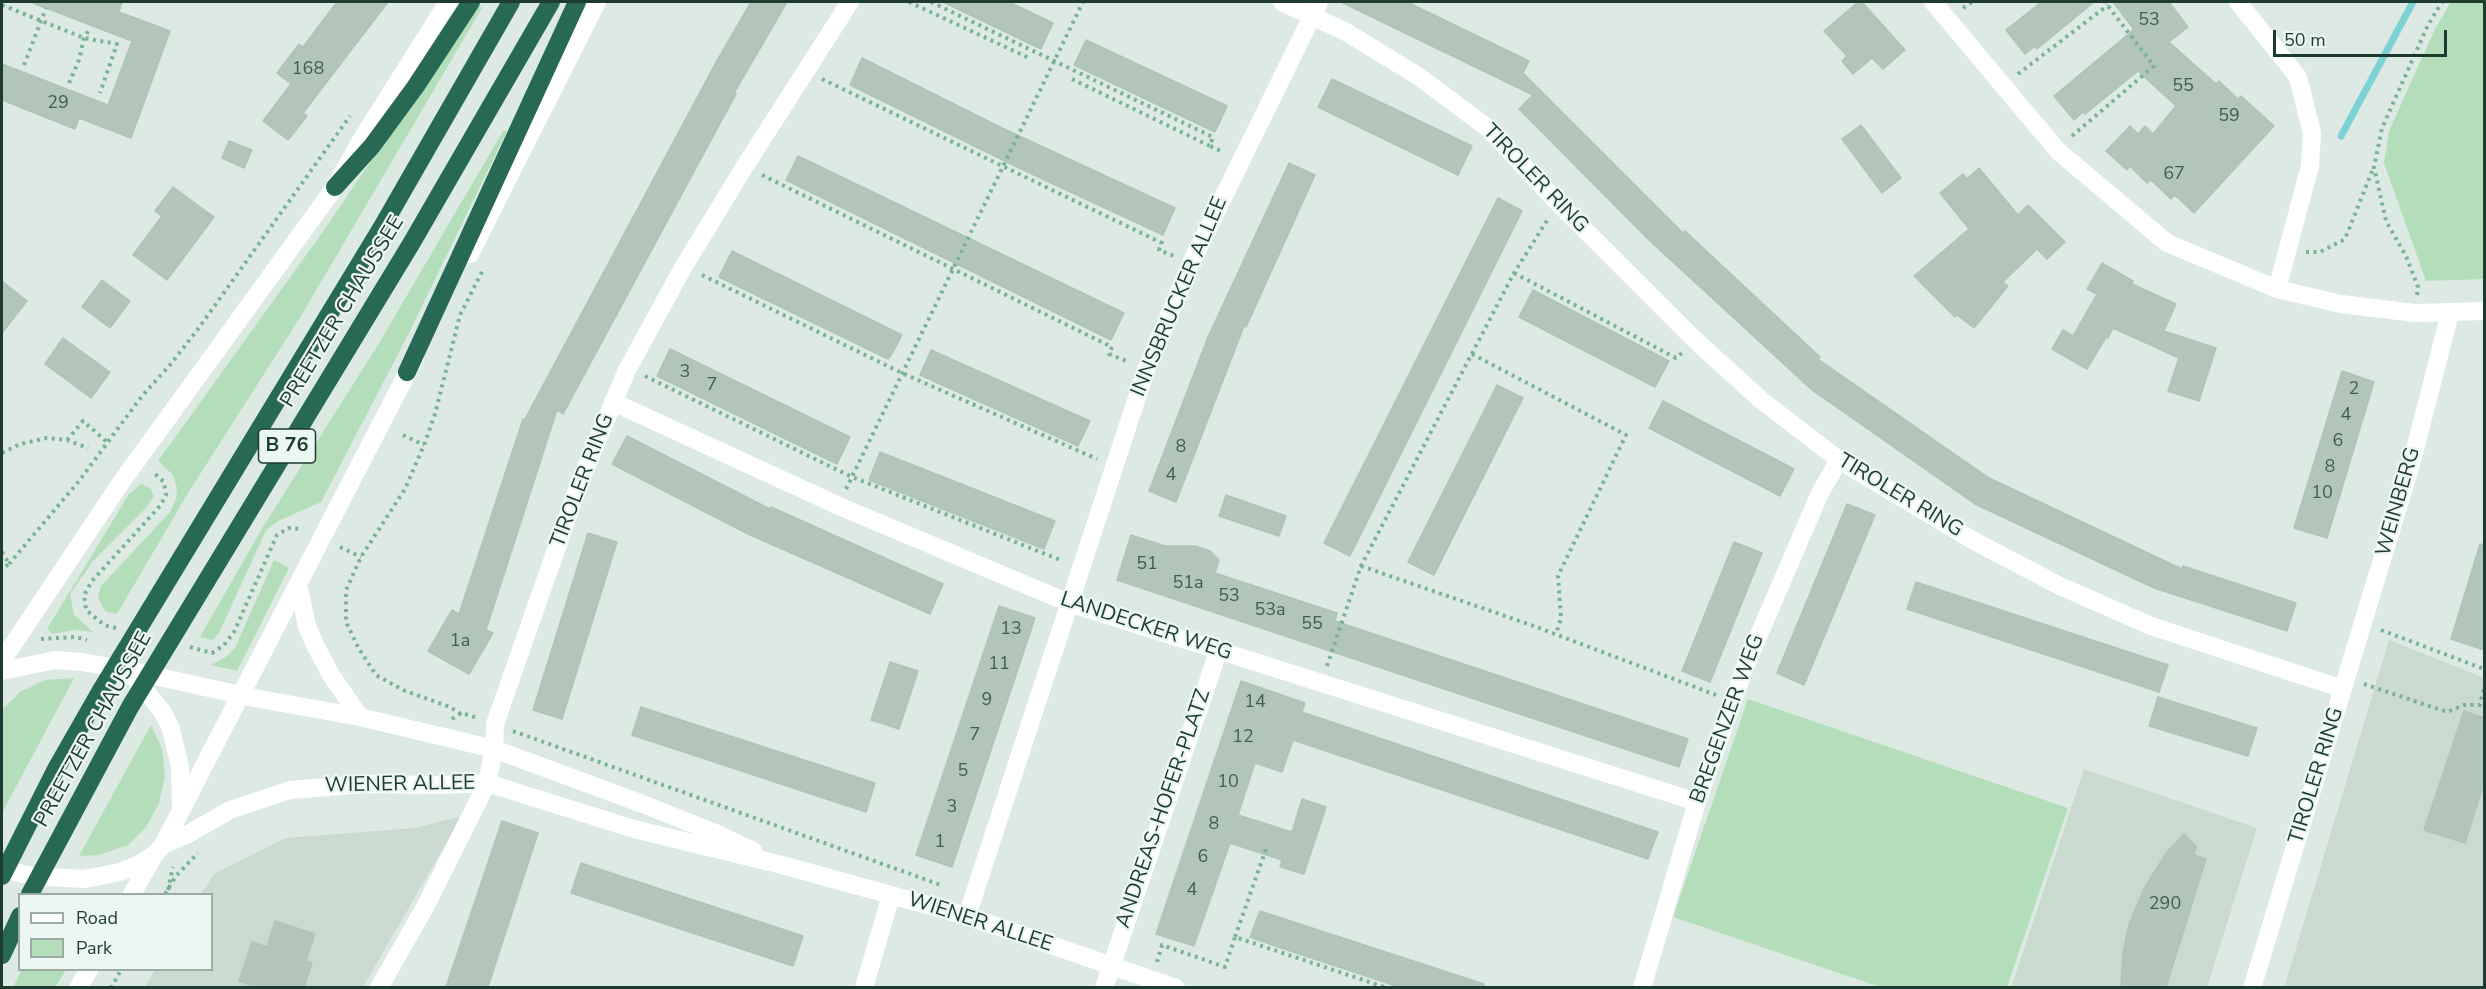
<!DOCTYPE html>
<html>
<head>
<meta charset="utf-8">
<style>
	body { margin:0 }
	#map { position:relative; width:2486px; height:989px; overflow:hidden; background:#dceae3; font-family:"Nunito Sans",sans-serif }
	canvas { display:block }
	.frame { position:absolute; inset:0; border:3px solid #1d3b2f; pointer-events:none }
	.legend { position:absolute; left:18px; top:893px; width:195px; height:78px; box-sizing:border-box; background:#edf7f1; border:2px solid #9aaca3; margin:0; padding:8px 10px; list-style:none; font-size:18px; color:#1d3b2f }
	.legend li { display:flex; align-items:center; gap:12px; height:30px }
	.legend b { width:30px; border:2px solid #9aaca3 }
	.scale { position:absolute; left:2273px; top:30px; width:174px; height:27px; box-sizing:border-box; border:3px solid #1d3b2f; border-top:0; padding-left:8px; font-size:18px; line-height:21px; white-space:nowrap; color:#1d3b2f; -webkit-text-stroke:4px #edf7f1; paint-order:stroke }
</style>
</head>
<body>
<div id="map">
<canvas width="2486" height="989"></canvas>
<div class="frame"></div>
<ul class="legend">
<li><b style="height:8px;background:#fff"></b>Road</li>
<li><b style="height:16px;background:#b3deb9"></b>Park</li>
</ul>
<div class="scale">50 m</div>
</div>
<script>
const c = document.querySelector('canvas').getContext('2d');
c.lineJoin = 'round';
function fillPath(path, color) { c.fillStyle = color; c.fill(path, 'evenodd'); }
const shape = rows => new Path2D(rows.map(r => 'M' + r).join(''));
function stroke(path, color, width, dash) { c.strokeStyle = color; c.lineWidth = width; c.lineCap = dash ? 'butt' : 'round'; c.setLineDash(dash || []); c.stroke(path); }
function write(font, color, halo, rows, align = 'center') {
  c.font = font + ' "Nunito Sans",sans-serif'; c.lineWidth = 4.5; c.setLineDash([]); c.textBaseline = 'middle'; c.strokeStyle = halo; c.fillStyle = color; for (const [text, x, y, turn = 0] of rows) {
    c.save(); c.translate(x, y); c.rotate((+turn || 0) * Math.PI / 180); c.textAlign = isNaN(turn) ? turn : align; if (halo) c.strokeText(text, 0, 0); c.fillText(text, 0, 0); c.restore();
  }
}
fillPath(shape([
	[2389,640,2484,678,2484,987,2284,988],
	[2084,769,2257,828,2207,987,2011,988],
	[462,816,363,987,144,988,155,970,212,970,212,894,201,894,214,874,286,838,414,828]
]), '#cbdad1');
fillPath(shape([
	[2451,2,2484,2,2484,279,2426,281,2384,163,2389,131,2435,29],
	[479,5,482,8,301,316,188,493,117,614,106,612,98,598,101,586,170,512,176,499,177,488,173,475,158,461,320,236,468,18],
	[503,131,507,131,408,335,321,502,278,521,266,530,219,633,212,640,200,637,263,527,378,345],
	[141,484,150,488,154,496,145,509,93,561,70,594,74,615,93,632,75,630,52,634,47,629,129,494],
	[274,560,289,568,237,671,211,665,226,657,235,648],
	[74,678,2,813,2,710,20,692,45,680],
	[1748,699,2068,808,2007,987,1880,987,1673,917],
	[151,725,162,749,165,776,159,803,147,826,128,845,99,855,79,856],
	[22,970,66,970,55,987,13,987]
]), '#b3deb9');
stroke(shape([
	[2341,136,2413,2]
]), '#7ed2d6', 7);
const building = shape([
	[33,2,122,2,119,12,170,31,131,138,79,118,75,129,2,100,2,64,108,105,132,41,33,3,33,2],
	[337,2,388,2,303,113,307,116,288,140,263,121,291,84,277,73,299,44,303,47,337,2],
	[751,2,787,2,734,93,736,94,563,414,557,410,486,630,493,633,469,674,428,651,452,610,459,614,523,419,525,419,714,66,751,2],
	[943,2,1009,2,1053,23,1041,49,943,2],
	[1341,2,1407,2,1529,61,1523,73,1683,233,1685,231,1820,357,1818,359,1989,478,2182,569,2183,566,2296,603,2287,631,2154,588,1975,504,1812,390,1649,240,1519,109,1533,95,1341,2],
	[1858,2,1862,2,1905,50,1883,69,1872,58,1853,74,1842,61,1847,56,1824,31,1858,2],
	[2041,2,2094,2,2037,49,2035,46,2025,54,2006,30,2041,2],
	[2113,2,2169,2,2188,27,2169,42,2216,84,2219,81,2238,99,2241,96,2274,126,2194,213,2175,195,2171,199,2151,180,2147,183,2130,166,2127,170,2106,151,2130,126,2138,134,2145,126,2153,134,2176,106,2138,71,2085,114,2083,112,2074,120,2054,96,2132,31,2133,28,2113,2],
	[1086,40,1227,106,1215,132,1074,65,1086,40],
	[862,58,1002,128,1175,208,1163,235,1019,168,850,85,862,58],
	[1332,79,1472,146,1458,175,1318,107,1332,79],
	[1861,125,1901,178,1882,193,1842,139,1861,125],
	[229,141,252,150,244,168,222,158,229,141],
	[798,156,1124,313,1111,340,786,180,798,156],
	[1289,163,1315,175,1246,327,1244,326,1176,502,1149,491,1208,337,1289,163],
	[1979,168,2018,215,2028,205,2065,242,2047,259,2037,249,2003,282,2008,286,1974,328,1957,315,1955,317,1914,276,1969,229,1940,193,1963,174,1967,179,1979,168],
	[173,187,214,217,167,280,133,255,162,216,155,211,173,187],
	[1498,198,1522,211,1350,556,1324,543,1498,198],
	[732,251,902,335,892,354,888,359,719,277,732,251],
	[2102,263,2133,281,2132,284,2176,304,2164,331,2216,348,2199,401,2168,391,2179,358,2113,328,2108,338,2106,337,2087,369,2052,349,2063,330,2073,336,2097,294,2087,289,2102,263],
	[102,280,130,301,110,328,82,307,102,280],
	[2,281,27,301,2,333,2,281],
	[1533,290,1669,361,1655,387,1519,317,1533,290],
	[63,338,110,372,91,398,45,364,63,338],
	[670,349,850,437,837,464,657,376,670,349],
	[931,350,1090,421,1078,446,920,375,931,350],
	[2342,371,2374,382,2327,538,2294,528,2342,371],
	[1497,385,1523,398,1434,575,1408,562,1497,385],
	[1663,401,1794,469,1780,496,1649,428,1663,401],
	[627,436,770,509,771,507,943,584,930,614,748,534,612,464,627,436],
	[880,452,1055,521,1044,549,869,480,880,452],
	[1226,495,1286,516,1279,536,1219,516,1226,495],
	[1847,504,1875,515,1804,685,1777,673,1847,504],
	[588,533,617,542,562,719,533,710,588,533],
	[1131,535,1165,546,1195,546,1210,551,1219,560,1215,573,1337,613,1335,621,1688,739,1679,767,1117,580,1131,535],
	[1734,542,1762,553,1710,682,1682,671,1734,542],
	[2480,544,2484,545,2484,650,2451,639,2480,544],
	[1916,582,2168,665,2159,692,1907,609,1916,582],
	[999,606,1035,618,952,867,916,855,999,606],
	[890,662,918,671,899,729,871,720,890,662],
	[1241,681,1305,703,1302,712,1658,832,1648,859,1293,740,1282,772,1255,763,1238,815,1292,832,1302,799,1326,807,1304,874,1280,867,1282,860,1230,843,1194,946,1156,934,1241,681],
	[2158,697,2257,728,2248,756,2149,726,2158,697],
	[641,707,875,783,866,812,632,735,641,707],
	[2464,711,2484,718,2484,783,2465,843,2424,830,2464,711],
	[502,821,538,833,488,987,446,987,502,821],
	[2184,834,2196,846,2194,855,2206,859,2166,987,2121,987,2123,953,2129,924,2145,887,2167,852,2184,834],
	[581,863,803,936,793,966,571,893,581,863],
	[1260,911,1484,984,1483,987,1399,987,1278,947,1250,937,1260,911],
	[275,921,315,934,306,961,312,963,304,987,256,987,239,981,252,942,267,947,275,921]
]);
fillPath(building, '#b2c5bb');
stroke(building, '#afc4b9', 1.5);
stroke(shape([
	[909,2,1029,58],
	[931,2,1213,137,1210,146,1223,152],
	[2,5,84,38,117,44,100,93],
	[1963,8,1972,2],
	[24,65,46,8],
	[2018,74,2108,5],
	[822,79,1162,243,1159,250,1174,256],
	[1072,79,1210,146],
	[69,83,79,60,84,38,90,28],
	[2072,136,2154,66,2105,2],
	[762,175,1112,347,1109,354,1129,362],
	[2306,252,2320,252,2345,239,2373,169],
	[1514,273,1676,358,1682,353],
	[702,275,902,373,1097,459],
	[2417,295,2418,287,2406,256,2386,221,2374,167,2382,128,2428,25,2442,2],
	[1472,354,1626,435,1558,576,1561,618,1556,634],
	[645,376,852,477,1063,561],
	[403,435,424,445],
	[67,440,83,421,107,442],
	[2,453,20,444,47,438,67,440,88,448],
	[846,489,1083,2],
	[340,547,361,557],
	[2,552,9,564,2,569],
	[9,564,79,481,142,396,170,365,198,329,350,116],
	[1361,566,1531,625,1716,695],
	[116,628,104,625,86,610,84,595,92,581,160,506,166,495,164,482,154,473],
	[2381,630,2484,669],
	[41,639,75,637,87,640],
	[190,647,212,653,224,645,234,632,277,535,289,528,303,529],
	[1327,666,1361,566,1514,273,1548,219],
	[2364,684,2447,712,2464,705,2480,705,2484,688],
	[461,714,450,707,403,690,376,675,359,649,346,622,346,590,361,557,405,489,424,445,435,414,460,315,483,270],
	[452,719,461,713,478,718],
	[513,731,941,885],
	[168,890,173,867],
	[165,894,176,876,198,853],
	[1235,937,1266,849],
	[1157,962,1162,945,1225,967,1235,937,1387,988],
	[111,988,121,970]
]), '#7ab199', 4, [3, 4.5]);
stroke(shape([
	[1282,2,1346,32,1418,76,1489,129,1558,203,1695,340,1760,399,1839,460,1974,541,2060,586,2151,626,2343,689],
	[1933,2,2058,151,2167,243,2277,289,2341,304,2415,313,2484,311],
	[2238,2,2298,77,2312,133,2310,166,2277,289],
	[470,254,597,2],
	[613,402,839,506,1069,603,1697,802],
	[298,584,307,626,315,645,331,675,360,717],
	[2,661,120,484,335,187,363,137,448,2],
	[2,671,55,660,82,662,128,670,254,698,360,717,494,749,640,803,713,832,753,851],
	[133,676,162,711,171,729,180,767,181,808],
	[163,845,188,834,230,810,290,790,365,784,441,785,487,783,634,829,782,865,967,916,1176,988],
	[2,869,32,876,83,879,96,877,120,872,138,865,154,855,163,845,415,358],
	[132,894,153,857],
	[967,916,1146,370,1191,263,1319,2],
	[78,988,89,970],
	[379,988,425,907,487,783,494,749,495,724,579,484,627,370,684,266,745,166,850,2],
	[864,988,891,895],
	[1104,988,1218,652],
	[1642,988,1697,802,1745,667,1820,493,1839,460],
	[2252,988,2412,461,2450,313]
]), '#fff', 18);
stroke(shape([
	[335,187,372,146,416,86,471,2],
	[407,372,577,2],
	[2,876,56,769,100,692,382,227,511,2],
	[30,894,130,707,411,244,551,2],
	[2,955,20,916]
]), '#276954', 18);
write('18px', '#425e52', null, [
	["53",2149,21],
	["168",308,70],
	["55",2183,87],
	["29",58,104],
	["59",2229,117],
	["67",2174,175],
	["3",685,373],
	["7",712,386],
	["2",2354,390],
	["4",2346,416],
	["6",2338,442],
	["8",1181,448],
	["8",2330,468],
	["4",1171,476],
	["10",2322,494],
	["51",1147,565],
	["51a",1188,584],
	["53",1229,597],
	["53a",1270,611],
	["55",1312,625],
	["13",1011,630],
	["1a",460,642],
	["11",999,665],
	["9",987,701],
	["14",1255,703],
	["7",975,736],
	["12",1243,738],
	["5",963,772],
	["10",1228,783],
	["3",952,808],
	["8",1214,825],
	["1",940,843],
	["6",1203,858],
	["4",1192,891],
	["290",2165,905]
]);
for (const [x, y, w] of [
	[287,446,57]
]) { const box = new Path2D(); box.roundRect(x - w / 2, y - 17, w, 34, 4.5); c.fillStyle = '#edf7f1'; c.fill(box); stroke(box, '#1d3b2f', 1.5); }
write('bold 20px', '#1d3b2f', null, [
	["B 76",287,446]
]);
write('21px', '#1d3b2f', '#edf7f1', [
	["TIROLER RING",1535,179,46],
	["INNSBRUCKER ALLEE",1180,297,-67],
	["PREETZER CHAUSSEE",343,312,-59],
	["TIROLER RING",583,481,-69],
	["TIROLER RING",1900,496,31],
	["WEINBERG",2399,502,-74],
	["LANDECKER WEG",1146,627,18],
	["BREGENZER WEG",1728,719,-70],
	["PREETZER CHAUSSEE",94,730,-61],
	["TIROLER RING",2317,776,-73],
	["WIENER ALLEE",400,785,-1],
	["ANDREAS-HOFER-PLATZ",1164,809,-71],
	["WIENER ALLEE",980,923,18]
]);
</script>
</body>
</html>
